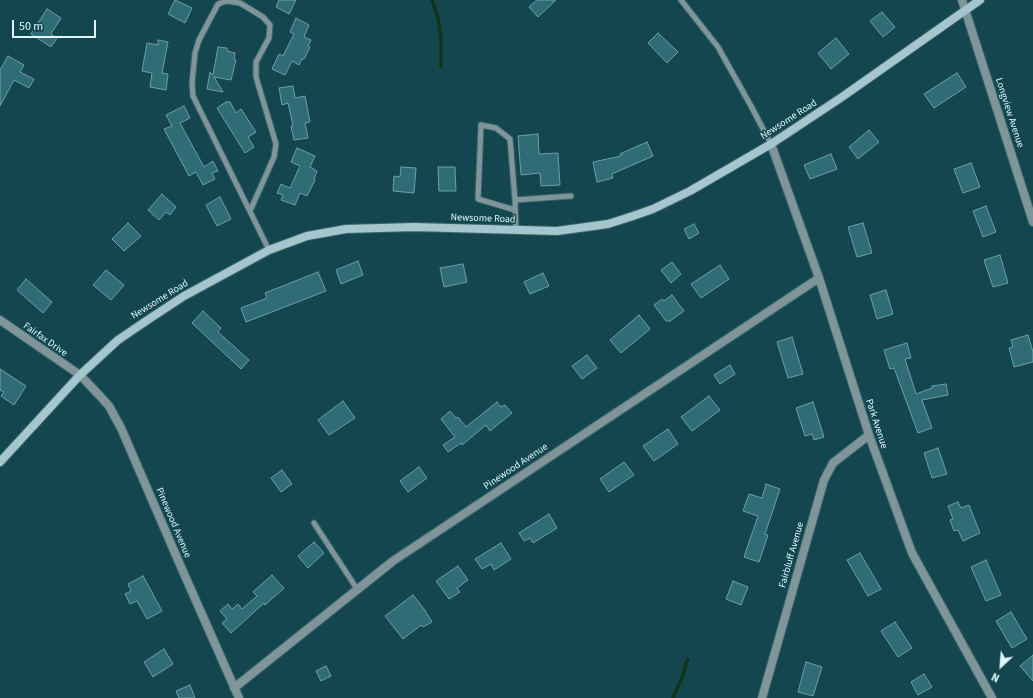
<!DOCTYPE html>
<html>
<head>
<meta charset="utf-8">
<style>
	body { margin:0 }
	#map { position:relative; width:1033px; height:698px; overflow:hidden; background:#13464e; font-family:"Source Sans 3",sans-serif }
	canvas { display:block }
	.north { position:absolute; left:981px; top:646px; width:40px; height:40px; -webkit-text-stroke:3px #13464e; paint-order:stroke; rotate:206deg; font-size:11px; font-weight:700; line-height:16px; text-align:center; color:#def7fc }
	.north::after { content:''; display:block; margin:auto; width:14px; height:18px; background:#def7fc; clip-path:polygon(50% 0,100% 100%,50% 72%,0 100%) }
	.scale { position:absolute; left:12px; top:20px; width:84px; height:18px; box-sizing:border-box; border:2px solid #def7fc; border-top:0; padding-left:5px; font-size:12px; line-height:14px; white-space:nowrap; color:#def7fc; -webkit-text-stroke:3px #13464e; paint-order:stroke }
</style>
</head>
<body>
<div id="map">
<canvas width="1033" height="698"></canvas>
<div class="north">N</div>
<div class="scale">50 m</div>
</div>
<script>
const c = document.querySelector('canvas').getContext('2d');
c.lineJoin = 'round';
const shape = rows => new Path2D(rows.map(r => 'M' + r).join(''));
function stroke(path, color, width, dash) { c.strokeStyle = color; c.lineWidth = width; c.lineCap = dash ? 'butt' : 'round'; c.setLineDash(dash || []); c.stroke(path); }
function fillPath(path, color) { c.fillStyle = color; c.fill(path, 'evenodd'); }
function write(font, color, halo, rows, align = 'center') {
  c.font = font + ' "Source Sans 3",sans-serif'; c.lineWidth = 3; c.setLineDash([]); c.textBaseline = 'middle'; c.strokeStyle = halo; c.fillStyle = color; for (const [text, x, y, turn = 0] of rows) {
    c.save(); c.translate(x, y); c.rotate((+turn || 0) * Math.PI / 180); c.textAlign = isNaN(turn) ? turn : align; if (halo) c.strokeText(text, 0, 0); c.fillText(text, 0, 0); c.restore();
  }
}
stroke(shape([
	[432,0,438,18,441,36,441,66],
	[673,698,683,675,686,663,688,659]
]), '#0f351b', 3.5);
const building = shape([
	[175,0,192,8,185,23,168,14,175,0],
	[279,0,296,0,289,14,276,7,279,0],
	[537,0,556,0,538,17,529,7,537,0],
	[47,9,61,18,51,34,57,38,51,47,31,34,47,9],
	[882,12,895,27,883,37,870,21,882,12],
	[296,18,309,25,304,37,311,40,308,46,310,47,304,59,302,59,299,65,292,61,285,75,272,69,279,54,283,56,294,34,290,32,296,18],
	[658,33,678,52,667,63,648,43,658,33],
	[836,38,849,54,831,69,818,53,836,38],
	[158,40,168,42,162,73,168,74,166,90,150,87,152,73,142,71,147,43,158,45,158,40],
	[218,47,227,48,227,51,235,53,234,59,236,60,231,80,214,77,223,92,207,89,210,72,213,75,218,47],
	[8,56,24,65,20,72,34,79,29,88,14,80,0,106,0,70,8,56],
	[957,73,966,87,934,108,924,94,957,73],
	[293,86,295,98,305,96,310,122,305,123,308,138,294,140,291,126,293,125,288,103,282,105,279,88,293,86],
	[226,102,230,102,236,113,241,109,256,132,248,137,254,147,245,153,217,108,226,102],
	[184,106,190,118,180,123,204,167,213,161,218,171,212,173,215,179,203,185,196,172,189,176,164,129,172,126,166,115,184,106],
	[869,130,879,142,858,159,849,147,869,130],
	[538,134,539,154,558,153,560,185,541,186,540,173,521,175,518,136,538,134],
	[647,142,653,156,612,174,613,178,597,182,593,162,621,156,620,154,647,142],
	[297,148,315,156,310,167,317,171,314,179,315,180,307,196,300,193,295,205,281,200,283,195,277,193,281,184,290,188,300,166,291,162,297,148],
	[831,154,837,169,810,179,804,165,831,154],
	[971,163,980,187,963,193,954,169,971,163],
	[401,167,416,168,414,193,393,191,394,176,400,177,401,167],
	[438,167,455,167,456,191,439,191,438,167],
	[162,194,176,207,170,215,166,212,159,220,148,210,162,194],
	[220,197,231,219,217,226,206,205,220,197],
	[986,206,996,232,983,237,973,211,986,206],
	[128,223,141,236,124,251,112,239,128,223],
	[863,223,872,253,857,257,848,227,863,223],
	[694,224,699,233,689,239,684,229,694,224],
	[1000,255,1008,283,993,287,984,260,1000,255],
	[358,261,363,275,341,284,336,270,358,261],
	[672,262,681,274,671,283,661,270,672,262],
	[463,264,467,282,444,287,440,268,463,264],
	[720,265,729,279,701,298,691,284,720,265],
	[106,270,124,285,111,300,93,285,106,270],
	[318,272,326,291,246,322,241,308,267,298,265,293,318,272],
	[543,273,549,286,530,294,524,282,543,273],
	[26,279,52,302,43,313,17,290,26,279],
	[886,290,893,314,877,319,870,295,886,290],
	[672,295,684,311,670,321,666,321,654,305,662,299,664,301,672,295],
	[203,311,221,328,218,332,249,360,241,369,192,323,203,311],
	[639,315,650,329,621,353,610,340,639,315],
	[1028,335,1033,352,1033,362,1014,367,1009,348,1013,347,1011,340,1028,335],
	[792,337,803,374,788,378,777,342,792,337],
	[907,343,911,358,905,359,916,394,932,388,932,386,946,384,948,395,922,400,932,428,918,433,894,368,890,369,884,350,907,343],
	[587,355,597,368,582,379,572,366,587,355],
	[730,365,735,374,720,384,714,375,730,365],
	[0,369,26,386,14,405,1,396,4,392,0,390,0,369],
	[709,396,720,410,692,431,681,417,709,396],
	[343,401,355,418,329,435,318,420,343,401],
	[497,402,501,407,505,405,512,413,490,431,486,425,462,445,461,443,448,452,443,445,455,437,441,419,450,411,456,418,458,417,466,427,497,402],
	[813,402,824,437,814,440,812,434,805,436,796,408,813,402],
	[668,429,678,444,654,461,643,446,668,429],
	[938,448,947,474,932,478,924,453,938,448],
	[624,462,634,475,609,492,600,479,624,462],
	[419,467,427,478,408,492,400,481,419,467],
	[282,470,292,484,281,492,271,478,282,470],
	[766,484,780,489,765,534,768,535,759,562,744,557,758,516,743,511,749,494,762,498,766,484],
	[958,502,961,508,969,505,980,533,963,541,958,530,954,531,950,520,953,519,948,506,958,502],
	[549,514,557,528,533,543,530,538,524,541,519,533,549,514],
	[314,542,324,553,308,568,298,556,314,542],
	[501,543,511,559,494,570,491,564,482,569,475,559,501,543],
	[860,553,881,589,868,596,847,560,860,553],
	[986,560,1001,595,986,601,971,567,986,560],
	[458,566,468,580,457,588,460,592,449,599,436,581,458,566],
	[272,575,284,588,265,605,264,603,231,633,222,623,227,619,220,611,228,604,232,609,238,604,242,609,257,596,253,592,272,575],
	[143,576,162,611,147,619,137,601,130,604,125,594,131,591,128,584,143,576],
	[733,581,748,587,741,605,726,599,733,581],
	[413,595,424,609,432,622,423,627,421,625,403,639,385,616,413,595],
	[1011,612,1027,639,1012,648,996,621,1011,612],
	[895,622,912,648,898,657,881,631,895,622],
	[164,649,173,664,153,677,144,662,164,649],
	[1033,655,1033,681,1020,666,1033,655],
	[806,662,822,667,813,696,798,692,806,662],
	[326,666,331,676,321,681,316,671,326,666],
	[924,674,932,687,918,695,911,682,924,674],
	[190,685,195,698,179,698,176,691,190,685]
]);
fillPath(building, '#306c76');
stroke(building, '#6e9fa8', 1);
const lane = shape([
	[681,0,718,47,751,106,771,144],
	[515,200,510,139,496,128,481,125,478,199,515,210],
	[250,211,274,157,276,144,256,77,256,62,269,38,270,25,263,17,240,3,227,1,218,4,199,40,195,53,192,83,193,96,269,250],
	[516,231,515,200,571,196],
	[314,523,357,589]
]);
const street = shape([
	[962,0,1033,222],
	[771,144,819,278,869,435,912,553,992,698],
	[0,320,80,375,99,395,109,406,121,428,181,567,239,698],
	[234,688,393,561,819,278],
	[762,698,824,480,833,463,869,435]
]);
const secondary = shape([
	[0,462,80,375,118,340,152,317,184,296,269,250,307,236,346,229,414,227,557,231,608,224,633,216,653,209,690,191,771,144,842,97,980,0]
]);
stroke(lane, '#38666d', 7);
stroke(street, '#38666d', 10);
stroke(secondary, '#38666d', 10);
stroke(lane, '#809599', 5);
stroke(street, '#809599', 8);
stroke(secondary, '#a5c6cc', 8);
write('10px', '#def7fc', '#13464e', [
	["Longview Avenue",1009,113,72],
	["Newsome Road",789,120,-33],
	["Newsome Road",483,219,2],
	["Newsome Road",160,300,-32],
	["Fairfax Drive",45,340,35],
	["Park Avenue",876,424,72],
	["Pinewood Avenue",516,467,-34],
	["Pinewood Avenue",173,523,67],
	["Fairbluff Avenue",792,555,-74]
]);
</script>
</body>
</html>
